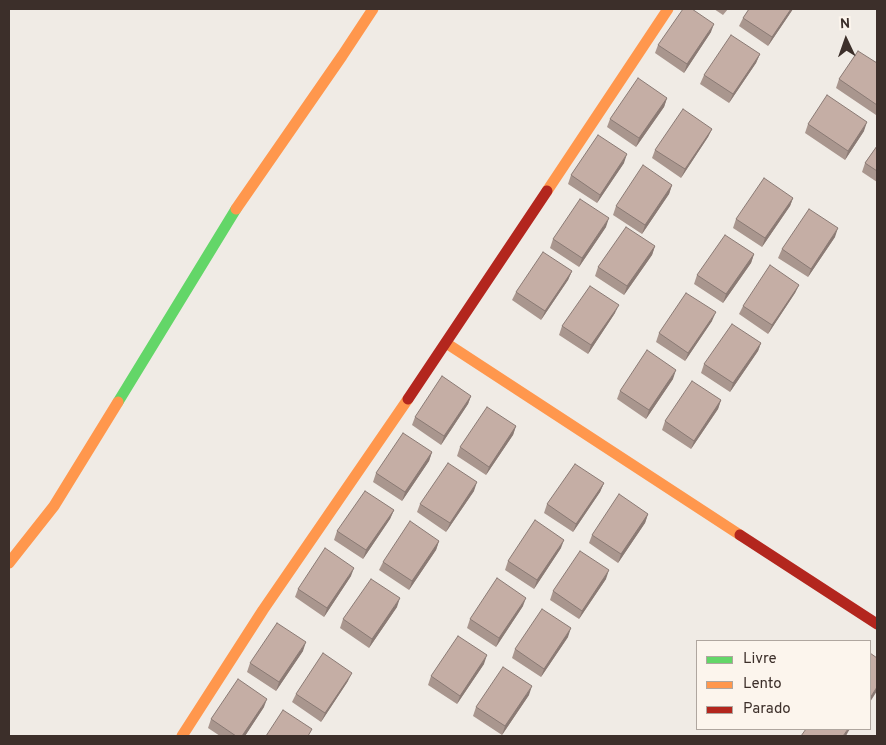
<!DOCTYPE html>
<html>
<head>
<meta charset="utf-8">
<style>
	body { margin:0 }
	#map { position:relative; width:886px; height:745px; overflow:hidden; background:#f0ebe5; font-family:Overpass,sans-serif }
	canvas { display:block }
	.frame { position:absolute; inset:0; border:10px solid #3c2f2a; pointer-events:none }
	.legend { position:absolute; left:696px; top:640px; width:175px; height:90px; box-sizing:border-box; background:#fcf5ed; border:1px solid #afa69f; margin:0; padding:6px 9px; list-style:none; font-size:15px; color:#3c2f2a }
	.legend li { display:flex; align-items:center; gap:10px; height:25px }
	.legend b { width:25px; border:1px solid #afa69f }
	.north { position:absolute; left:821px; top:15px; width:50px; height:50px; -webkit-text-stroke:4px #fcf5ed; paint-order:stroke; rotate:357deg; font-size:14px; font-weight:700; line-height:20px; text-align:center; color:#3c2f2a }
	.north::after { content:''; display:block; margin:auto; width:18px; height:22px; background:#3c2f2a; clip-path:polygon(50% 0,100% 100%,50% 72%,0 100%) }
</style>
</head>
<body>
<div id="map">
<canvas width="886" height="745"></canvas>
<div class="frame"></div>
<ul class="legend">
<li><b style="height:6px;background:#63d668"></b>Livre</li>
<li><b style="height:6px;background:#ff974d"></b>Lento</li>
<li><b style="height:6px;background:#b3261e"></b>Parado</li>
</ul>
<div class="north">N</div>
</div>
<script>
const c = document.querySelector('canvas').getContext('2d');
c.lineJoin = 'round';
const shape = rows => new Path2D(rows.map(r => 'M' + r).join(''));
function stroke(path, color, width, dash) { c.strokeStyle = color; c.lineWidth = width; c.lineCap = dash ? 'butt' : 'round'; c.setLineDash(dash || []); c.stroke(path); }
function fillPath(path, color) { c.fillStyle = color; c.fill(path, 'evenodd'); }
stroke(shape([
	[118,402,236,209]
]), '#63d668', 11);
stroke(shape([
	[547,191,668,9],
	[236,209,342,56,373,9],
	[446,343,740,535],
	[9,563,54,506,118,402],
	[182,736,263,610,408,399]
]), '#ff974d', 11);
stroke(shape([
	[408,399,547,191],
	[740,535,877,624]
]), '#b3261e', 11);
fillPath(shape([
	[714,9,728,9,723,15],
	[749,9,793,9,768,46,739,26,743,18],
	[711,32,684,73,655,53,658,45],
	[760,54,756,63,729,103,700,84,704,75],
	[877,63,877,113,876,115,836,88,839,79],
	[667,98,664,107,636,147,607,127,610,119],
	[808,124,864,131,845,160,805,133],
	[712,129,708,137,681,178,652,158,655,150],
	[877,146,877,182,862,172,865,163],
	[624,163,597,203,568,184,571,175],
	[672,185,669,194,642,234,613,215,616,206],
	[793,198,790,206,762,247,733,228,736,219],
	[606,227,579,267,550,248,553,239],
	[835,237,808,277,778,258,782,249],
	[655,246,652,255,624,295,595,276,598,267],
	[754,254,751,263,723,303,694,284,697,275],
	[572,271,568,280,541,320,512,300,516,292],
	[799,285,795,293,768,334,739,314,743,306],
	[615,313,588,354,559,335,562,326],
	[712,321,685,361,656,342,659,333],
	[761,343,758,351,730,392,701,373,704,364],
	[673,379,646,419,617,399,620,391],
	[471,396,468,404,441,445,412,425,415,417],
	[721,400,718,409,691,449,662,430,665,421],
	[516,426,513,435,486,475,457,456,460,447],
	[432,452,429,461,402,501,373,482,376,473],
	[604,483,600,492,573,532,544,513,547,504],
	[474,491,446,532,417,512,420,504],
	[394,510,390,519,363,559,334,540,337,531],
	[648,514,645,523,618,563,589,543,592,535],
	[439,541,436,550,409,590,379,570,383,562],
	[561,548,534,589,505,570,508,561],
	[351,576,324,617,295,597,298,589],
	[606,579,579,619,550,600,553,591],
	[523,606,496,647,467,628,470,619],
	[397,607,369,648,340,628,343,619],
	[568,637,541,677,512,658,515,649],
	[303,651,276,691,247,672,250,663],
	[484,664,457,704,428,685,431,676],
	[348,681,321,722,292,702,296,694],
	[529,695,502,735,473,716,476,707],
	[264,707,245,736,220,736,208,728,211,719]
]), '#a9968e');
fillPath(shape([
	[791,9,793,9,768,46,772,37],
	[714,24,711,32,684,73,687,64],
	[760,54,756,63,729,103,733,94],
	[667,98,664,107,636,147,639,138],
	[867,122,864,131,845,160,848,151],
	[712,129,708,137,681,178,685,169],
	[627,154,624,163,597,203,600,195],
	[672,185,669,194,642,234,645,225],
	[793,198,790,206,762,247,765,238],
	[609,218,606,227,579,267,582,258],
	[838,228,835,237,808,277,811,269],
	[655,246,652,255,624,295,627,286],
	[754,254,751,263,723,303,726,294],
	[572,271,568,280,541,320,545,311],
	[799,285,795,293,768,334,772,325],
	[619,305,615,313,588,354,591,345],
	[716,312,712,321,685,361,688,353],
	[761,343,758,351,730,392,733,383],
	[676,370,673,379,646,419,649,410],
	[471,396,468,404,441,445,444,436],
	[721,400,718,409,691,449,694,441],
	[516,426,513,435,486,475,489,467],
	[432,452,429,461,402,501,405,492],
	[477,482,474,491,446,532,450,523],
	[604,483,600,492,573,532,576,524],
	[394,510,390,519,363,559,366,550],
	[648,514,645,523,618,563,621,554],
	[564,540,561,548,534,589,537,580],
	[439,541,436,550,409,590,412,581],
	[354,568,351,576,324,617,327,608],
	[609,570,606,579,579,619,582,611],
	[400,598,397,607,369,648,372,639],
	[526,598,523,606,496,647,499,638],
	[571,628,568,637,541,677,544,669],
	[306,642,303,651,276,691,279,682],
	[487,655,484,664,457,704,460,696],
	[352,673,348,681,321,722,325,713],
	[532,686,529,695,502,735,505,726],
	[877,687,877,691,870,702,870,698],
	[267,699,264,707,245,736,242,736],
	[848,729,850,729,848,732,846,736,843,736]
]), '#8a7a74');
const building = shape([
	[683,9,692,9,714,24,687,64,658,45,683,9],
	[749,9,791,9,772,37,743,18,749,9],
	[731,35,760,54,733,94,704,75,731,35],
	[858,51,877,63,877,105,839,79,858,51],
	[638,78,667,98,639,138,610,119,638,78],
	[827,95,867,122,848,151,808,124,827,95],
	[683,109,712,129,685,169,655,150,683,109],
	[598,135,627,154,600,195,571,175,598,135],
	[877,146,877,171,865,163,877,146],
	[643,165,672,185,645,225,616,206,643,165],
	[764,178,793,198,765,238,736,219,764,178],
	[580,199,609,218,582,258,553,239,580,199],
	[809,209,838,228,811,269,782,249,809,209],
	[626,227,655,246,627,286,598,267,626,227],
	[725,235,754,254,726,294,697,275,725,235],
	[543,252,572,271,545,311,516,292,543,252],
	[770,265,799,285,772,325,743,306,770,265],
	[590,286,619,305,591,345,562,326,590,286],
	[686,293,716,312,688,353,659,333,686,293],
	[732,324,761,343,733,383,704,364,732,324],
	[647,350,676,370,649,410,620,391,647,350],
	[442,376,471,396,444,436,415,417,442,376],
	[692,381,721,400,694,441,665,421,692,381],
	[487,407,516,426,489,467,460,447,487,407],
	[403,433,432,452,405,492,376,473,403,433],
	[448,463,477,482,450,523,420,504,448,463],
	[575,464,604,483,576,524,547,504,575,464],
	[365,491,394,510,366,550,337,531,365,491],
	[619,494,648,514,621,554,592,535,619,494],
	[535,520,564,540,537,580,508,561,535,520],
	[410,521,439,541,412,581,383,562,410,521],
	[325,548,354,568,327,608,298,589,325,548],
	[580,551,609,570,582,611,553,591,580,551],
	[497,578,526,598,499,638,470,619,497,578],
	[371,579,400,598,372,639,343,619,371,579],
	[542,609,571,628,544,669,515,649,542,609],
	[277,623,306,642,279,682,250,663,277,623],
	[458,636,487,655,460,696,431,676,458,636],
	[323,653,352,673,325,713,296,694,323,653],
	[870,653,877,658,877,687,870,698,870,653],
	[503,667,532,686,505,726,476,707,503,667],
	[238,679,267,699,242,736,236,736,211,719,238,679],
	[283,710,312,729,308,736,266,736,283,710],
	[806,729,848,729,843,736,801,736,806,729]
]);
fillPath(building, '#c5aea5');
stroke(building, '#8a7a74', 1);
</script>
</body>
</html>
